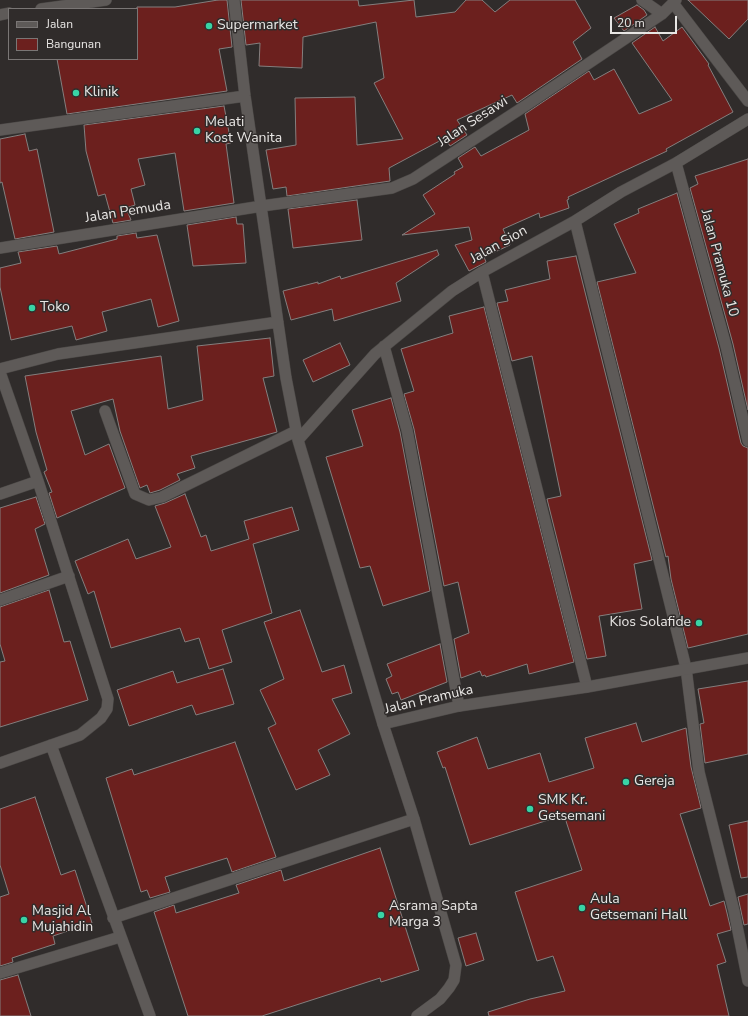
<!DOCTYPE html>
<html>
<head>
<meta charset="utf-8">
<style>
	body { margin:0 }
	#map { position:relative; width:748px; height:1016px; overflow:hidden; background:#302c2b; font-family:"Nunito Sans",sans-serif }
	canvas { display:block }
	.legend { position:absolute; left:8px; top:8px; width:130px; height:52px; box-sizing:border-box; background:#302c2b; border:1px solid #7a7675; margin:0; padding:5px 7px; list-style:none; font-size:12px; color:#e8e6e4 }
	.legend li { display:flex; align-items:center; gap:8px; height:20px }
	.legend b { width:20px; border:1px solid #7a7675 }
	.scale { position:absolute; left:610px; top:16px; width:67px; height:18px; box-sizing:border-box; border:2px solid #e8e6e4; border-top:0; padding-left:5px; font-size:12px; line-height:14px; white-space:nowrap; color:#e8e6e4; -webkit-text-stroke:3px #302c2b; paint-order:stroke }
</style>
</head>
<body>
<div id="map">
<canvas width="748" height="1016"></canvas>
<ul class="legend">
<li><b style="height:5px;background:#5e5a58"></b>Jalan</li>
<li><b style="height:11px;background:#6c201e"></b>Bangunan</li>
</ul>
<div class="scale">20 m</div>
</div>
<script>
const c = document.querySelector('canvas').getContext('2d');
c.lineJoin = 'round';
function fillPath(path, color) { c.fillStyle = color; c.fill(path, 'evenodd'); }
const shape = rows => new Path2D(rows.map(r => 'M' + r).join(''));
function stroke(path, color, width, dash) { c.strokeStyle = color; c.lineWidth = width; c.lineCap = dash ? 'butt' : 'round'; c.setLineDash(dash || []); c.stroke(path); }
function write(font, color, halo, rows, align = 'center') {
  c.font = font + ' "Nunito Sans",sans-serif'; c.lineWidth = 3; c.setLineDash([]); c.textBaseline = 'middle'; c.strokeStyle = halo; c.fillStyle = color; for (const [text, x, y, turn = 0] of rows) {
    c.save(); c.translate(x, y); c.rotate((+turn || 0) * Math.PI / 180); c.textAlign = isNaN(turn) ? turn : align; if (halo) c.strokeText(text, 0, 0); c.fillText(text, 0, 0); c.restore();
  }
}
const building = shape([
	[218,0,227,0,232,47,219,49,227,91,67,114,57,59,137,59,137,7,175,7,218,0],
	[241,0,358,0,359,6,414,0,416,17,455,12,466,0,482,0,495,12,510,0,575,0,591,28,573,42,582,59,517,103,512,95,457,120,467,135,450,146,445,138,389,168,390,181,287,196,286,187,273,189,266,150,296,145,295,98,355,97,357,145,403,139,374,83,384,78,376,22,303,37,302,68,259,66,260,43,246,45,241,0],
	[688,0,748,0,748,19,729,39,688,0],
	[637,5,644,10,647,15,624,31,614,18,637,5],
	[655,27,663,41,682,27,709,64,708,65,733,112,666,149,667,151,568,197,569,199,567,200,569,208,540,218,539,213,503,229,510,245,484,257,486,262,469,271,455,245,472,240,469,227,402,235,435,214,423,195,455,174,454,172,463,167,458,158,475,147,481,156,529,130,525,114,589,71,594,80,614,69,639,114,672,100,632,43,655,27],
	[224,106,231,143,226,144,234,203,184,211,175,153,138,159,145,185,131,189,135,205,126,208,131,220,113,223,105,194,98,196,86,151,84,125,224,106],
	[25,134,29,151,37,149,54,232,15,239,2,182,0,183,0,139,25,134],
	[748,159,748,410,733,344,690,188,698,184,695,176,748,159],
	[677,193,719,348,741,443,743,446,748,448,748,634,688,648,671,579,668,556,666,557,597,282,636,273,614,224,639,213,638,209,677,193],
	[357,200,362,240,293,248,288,209,357,200],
	[236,217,237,224,243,224,246,263,193,266,187,225,236,217],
	[136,233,137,238,157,235,179,321,158,327,151,299,102,312,107,331,76,340,72,326,11,340,0,287,0,268,21,263,18,252,57,246,59,254,117,239,117,236,136,233],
	[437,250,439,255,396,283,401,301,334,321,332,309,291,320,283,291,318,282,318,284,340,276,341,279,437,250],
	[576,256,652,560,634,564,642,609,599,616,606,656,587,659,547,499,561,496,532,356,512,361,497,303,508,301,505,290,550,279,547,261,576,256],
	[484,307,574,662,529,674,527,664,486,677,485,675,482,676,480,671,461,678,454,639,469,633,458,582,444,586,414,429,404,394,414,391,401,349,453,333,449,316,484,307],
	[270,338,274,376,263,378,277,432,191,456,195,468,177,474,180,480,160,490,150,493,147,485,140,488,120,431,113,399,71,411,85,455,109,444,125,488,57,518,49,493,52,492,44,472,47,470,36,432,25,376,161,356,168,409,203,400,197,346,270,338],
	[340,343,350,365,313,382,303,360,340,343],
	[391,398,400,432,430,591,383,606,370,566,360,568,326,457,363,446,352,410,391,398],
	[185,494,201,537,206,535,211,551,249,539,244,521,292,507,299,530,253,544,272,613,222,630,232,662,209,669,199,638,185,642,180,628,111,648,94,591,88,594,75,561,128,539,136,559,171,547,155,506,165,503,185,494],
	[36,497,45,524,35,529,49,575,0,593,0,508,36,497],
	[49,590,64,642,70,641,88,700,0,727,0,662,5,661,0,644,0,607,49,590],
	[300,610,322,672,344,665,352,693,332,699,350,734,318,750,330,775,296,790,268,728,276,724,260,690,284,679,264,622,300,610],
	[440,644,447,682,401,700,398,692,392,694,386,679,392,676,387,664,440,644],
	[223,669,234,704,196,715,192,705,129,726,117,690,173,671,177,683,223,669],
	[748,681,748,754,705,763,700,724,704,723,698,689,748,681],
	[636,723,642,742,686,728,691,767,701,808,680,814,710,906,724,901,727,913,731,930,717,934,726,962,717,965,729,1016,489,1016,488,1012,530,999,565,991,553,956,537,961,515,892,582,870,564,815,470,845,445,767,443,768,437,752,477,737,488,769,540,753,549,782,594,768,585,738,636,723],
	[235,742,276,857,232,872,227,858,165,877,170,892,150,898,147,890,141,892,106,778,132,769,134,775,235,742],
	[35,797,61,875,75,870,92,923,53,936,55,944,12,958,13,962,0,966,0,897,9,894,0,865,0,809,35,797],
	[748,821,748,877,741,878,729,825,748,821],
	[380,848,419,970,381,982,380,978,262,1016,188,1016,154,912,174,905,176,913,239,893,236,885,281,870,284,881,380,848],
	[748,894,748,924,744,925,738,897,748,894],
	[476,933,484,960,466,966,458,938,476,933],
	[18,975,31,1016,0,1016,0,980,18,975]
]);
fillPath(building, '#6c201e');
stroke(building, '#847f7e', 1);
const minor = shape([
	[234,0,245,96,286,378,298,440,383,724],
	[642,0,662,14],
	[673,3,748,101],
	[0,130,245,96],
	[676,163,726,346,748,441],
	[575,221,686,668,699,772,734,911,748,981],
	[0,248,262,206,392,188,413,179,528,104,662,14,676,0],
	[482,272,587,687],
	[384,346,407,430,459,706],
	[0,369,58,354,278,322],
	[0,372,38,481,108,699,107,709,101,718,80,735,0,763],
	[105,411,135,494,149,500,162,497,296,431],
	[298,440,375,354,452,291,482,272,575,221,621,192,676,163,748,119],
	[0,494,38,481],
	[0,600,69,576],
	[51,745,150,1016],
	[113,918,414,819],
	[0,973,120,937]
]);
const tertiary = shape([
	[41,9,106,0],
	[0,15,9,13],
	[417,1016,440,999,449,988,454,980,456,965,414,819,383,724,459,706,587,687,748,658]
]);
stroke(minor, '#4a4745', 12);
stroke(tertiary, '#4a4745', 12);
stroke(minor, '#5e5a58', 11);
stroke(tertiary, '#5e5a58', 11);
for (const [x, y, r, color] of [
	[209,26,4,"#39d4a5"],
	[76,93,4,"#39d4a5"],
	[197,131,4,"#39d4a5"],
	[32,308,4,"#39d4a5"],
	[699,623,4,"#39d4a5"],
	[626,782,4,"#39d4a5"],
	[530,809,4,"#39d4a5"],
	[582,908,4,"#39d4a5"],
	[381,915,4,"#39d4a5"],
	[24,920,4,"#39d4a5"]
]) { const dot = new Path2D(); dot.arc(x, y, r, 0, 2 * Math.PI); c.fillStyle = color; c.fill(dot); stroke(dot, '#302c2b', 1.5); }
write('14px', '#e8e6e4', '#302c2b', [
	["Supermarket",217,26],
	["Klinik",84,93],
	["Melati",205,123],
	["Kost Wanita",205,139],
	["Toko",40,308],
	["Kios Solafide",691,623,"right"],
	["Gereja",634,782],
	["SMK Kr.",538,801],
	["Getsemani",538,817],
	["Aula",590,900],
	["Getsemani Hall",590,916],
	["Asrama Sapta",389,907],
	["Marga 3",389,923],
	["Masjid Al",32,912],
	["Mujahidin",32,928]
], 'left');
write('14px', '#e8e6e4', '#302c2b', [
	["Jalan Sesawi",473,122,-33],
	["Jalan Pemuda",128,212,-9],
	["Jalan Sion",499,245,-29],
	["Jalan Pramuka 10",719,263,75],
	["Jalan Pramuka",429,700,-13]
]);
</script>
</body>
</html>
